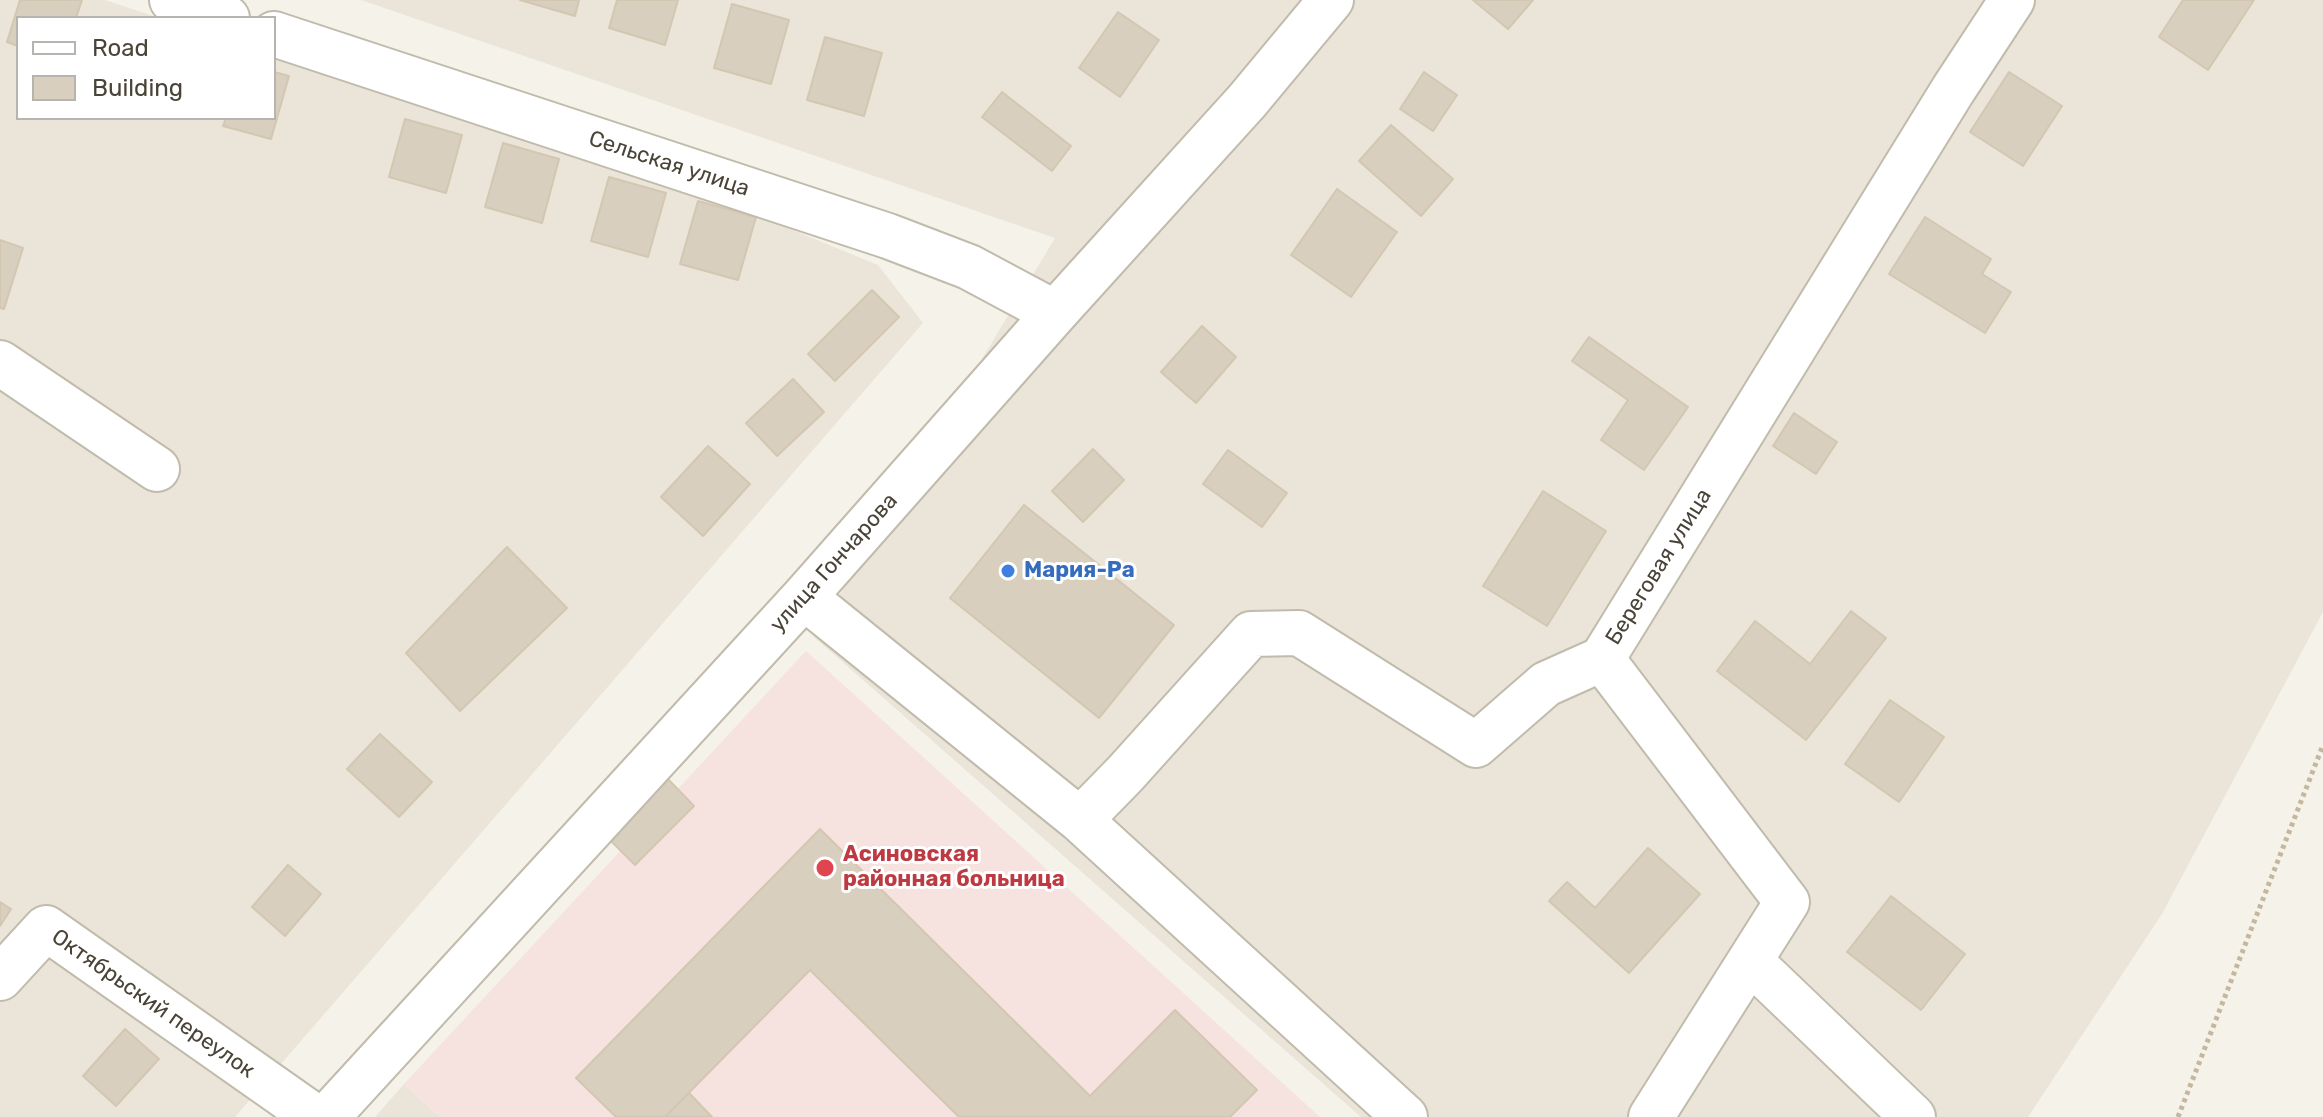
<!DOCTYPE html>
<html>
<head>
<meta charset="utf-8">
<style>
	body { margin:0 }
	#map { position:relative; width:2323px; height:1117px; overflow:hidden; background:#f5f2ea; font-family:Rubik,sans-serif }
	canvas { display:block }
	.legend { position:absolute; left:16px; top:16px; width:260px; height:104px; box-sizing:border-box; background:#fff; border:2px solid #b7b4af; margin:0; padding:10px 14px; list-style:none; font-size:24px; color:#4a4438 }
	.legend li { display:flex; align-items:center; gap:16px; height:40px }
	.legend b { width:40px; border:2px solid #b7b4af }
</style>
</head>
<body>
<div id="map">
<canvas width="2323" height="1117"></canvas>
<ul class="legend">
<li><b style="height:10px;background:#fff"></b>Road</li>
<li><b style="height:22px;background:#d8cfbf"></b>Building</li>
</ul>
</div>
<script>
const c = document.querySelector('canvas').getContext('2d');
c.lineJoin = 'round';
function fillPath(path, color) { c.fillStyle = color; c.fill(path, 'evenodd'); }
const shape = rows => new Path2D(rows.map(r => 'M' + r).join(''));
function stroke(path, color, width, dash) { c.strokeStyle = color; c.lineWidth = width; c.lineCap = dash ? 'butt' : 'round'; c.setLineDash(dash || []); c.stroke(path); }
function write(font, color, halo, rows, align = 'center') {
  c.font = font + ' Rubik,sans-serif'; c.lineWidth = 6; c.setLineDash([]); c.textBaseline = 'middle'; c.strokeStyle = halo; c.fillStyle = color; for (const [text, x, y, turn = 0] of rows) {
    c.save(); c.translate(x, y); c.rotate((+turn || 0) * Math.PI / 180); c.textAlign = isNaN(turn) ? turn : align; if (halo) c.strokeText(text, 0, 0); c.fillText(text, 0, 0); c.restore();
  }
}
fillPath(shape([
	[0,0,105,0,159,18,18,18,18,118,274,118,274,56,773,222,878,265,923,323,235,1117,0,1117],
	[361,0,2323,0,2323,612,2162,914,2028,1117,1361,1117,814,637,1055,238],
	[404,1084,440,1117,375,1117]
]), '#eae5d8');
fillPath(shape([
	[806,651,1320,1117,440,1117,404,1084]
]), '#f6e2de');
const building = shape([
	[20,0,82,0,76,18,18,18,18,46,7,42,20,0],
	[520,0,579,0,575,16,520,0],
	[617,0,678,0,665,45,609,28,617,0],
	[1473,0,1533,0,1508,29,1473,0],
	[2183,0,2254,0,2208,70,2159,37,2183,0],
	[732,4,789,20,771,84,714,68,732,4],
	[1118,12,1159,40,1120,97,1079,68,1118,12],
	[825,37,882,53,864,116,807,100,825,37],
	[274,72,289,76,271,139,223,126,226,118,274,118,274,72],
	[1424,72,1457,95,1433,131,1400,109,1424,72],
	[2009,72,2062,106,2023,166,1970,132,2009,72],
	[1002,92,1071,146,1052,171,982,117,1002,92],
	[405,119,462,135,446,193,389,177,405,119],
	[1391,125,1453,179,1421,216,1359,161,1391,125],
	[503,143,559,159,542,223,485,207,503,143],
	[609,177,666,193,648,257,591,241,609,177],
	[1337,189,1397,232,1351,297,1291,255,1337,189],
	[698,201,756,217,738,280,680,264,698,201],
	[1925,217,1991,259,1982,274,2011,292,1985,333,1889,274,1925,217],
	[0,240,23,248,4,309,0,308,0,240],
	[872,290,899,317,835,381,808,354,872,290],
	[1202,326,1236,357,1196,403,1161,372,1202,326],
	[1589,337,1688,407,1644,470,1601,440,1628,400,1572,361,1589,337],
	[793,379,824,412,777,456,746,423,793,379],
	[1794,413,1837,442,1816,474,1773,446,1794,413],
	[708,446,750,484,703,536,661,497,708,446],
	[1093,449,1124,480,1083,522,1052,491,1093,449],
	[1228,450,1287,493,1262,527,1203,484,1228,450],
	[1543,491,1606,531,1547,626,1483,586,1543,491],
	[1024,505,1174,625,1099,718,950,598,1024,505],
	[507,547,567,608,460,711,406,653,507,547],
	[1851,611,1886,638,1806,740,1717,671,1755,621,1810,664,1851,611],
	[1890,700,1944,737,1899,802,1845,764,1890,700],
	[380,734,432,782,399,817,347,769,380,734],
	[667,778,694,806,635,865,607,837,667,778],
	[820,829,1090,1096,1175,1010,1257,1090,1230,1117,959,1117,810,970,665,1117,616,1117,576,1078,820,829],
	[1648,848,1700,894,1629,973,1549,901,1567,882,1595,908,1648,848],
	[288,865,321,894,285,936,252,907,288,865],
	[1891,896,1965,954,1921,1010,1847,952,1891,896],
	[0,902,11,909,0,926,0,902],
	[125,1029,159,1059,116,1106,83,1076,125,1029],
	[689,1093,712,1117,665,1117,689,1093]
]);
fillPath(building, '#d8cfbf');
stroke(building, '#d3c7b2', 2);
const minor = shape([
	[172,0,227,18],
	[274,34,888,236,969,267,1055,313],
	[0,363,157,469],
	[804,597,1080,820,1405,1117],
	[1080,820,1125,774,1251,634,1299,633,1476,745,1546,684,1602,659],
	[1750,961,1913,1117],
	[0,978,46,928,315,1117],
	[327,1117,804,597,1055,313,1247,101,1331,0],
	[1651,1117,1787,902,1602,659,1953,90,2012,0]
]);
stroke(minor, '#c1bbac', 48);
stroke(shape([
	[2178,1117,2323,745]
]), '#c4b79d', 5, [4, 4]);
stroke(minor, '#fff', 44);
for (const [x, y, r, color] of [
	[1008,571,8,"#3f7fe0"],
	[825,868,10,"#e0444e"]
]) { const dot = new Path2D(); dot.arc(x, y, r, 0, 2 * Math.PI); c.fillStyle = color; c.fill(dot); stroke(dot, '#fff', 3); }
write('22px', '#4a4438', '#fff', [
	["Сельская улица",669,164,18],
	["улица Гончарова",834,563,-48],
	["Береговая улица",1659,567,-58],
	["Октябрьский переулок",153,1004,35]
]);
write('bold 22px', '#366cbe', '#fff', [
	["Мария-Ра",1024,571]
], 'left');
write('bold 22px', '#be3a42', '#fff', [
	["Асиновская",843,855],
	["районная больница",843,880]
], 'left');
</script>
</body>
</html>
